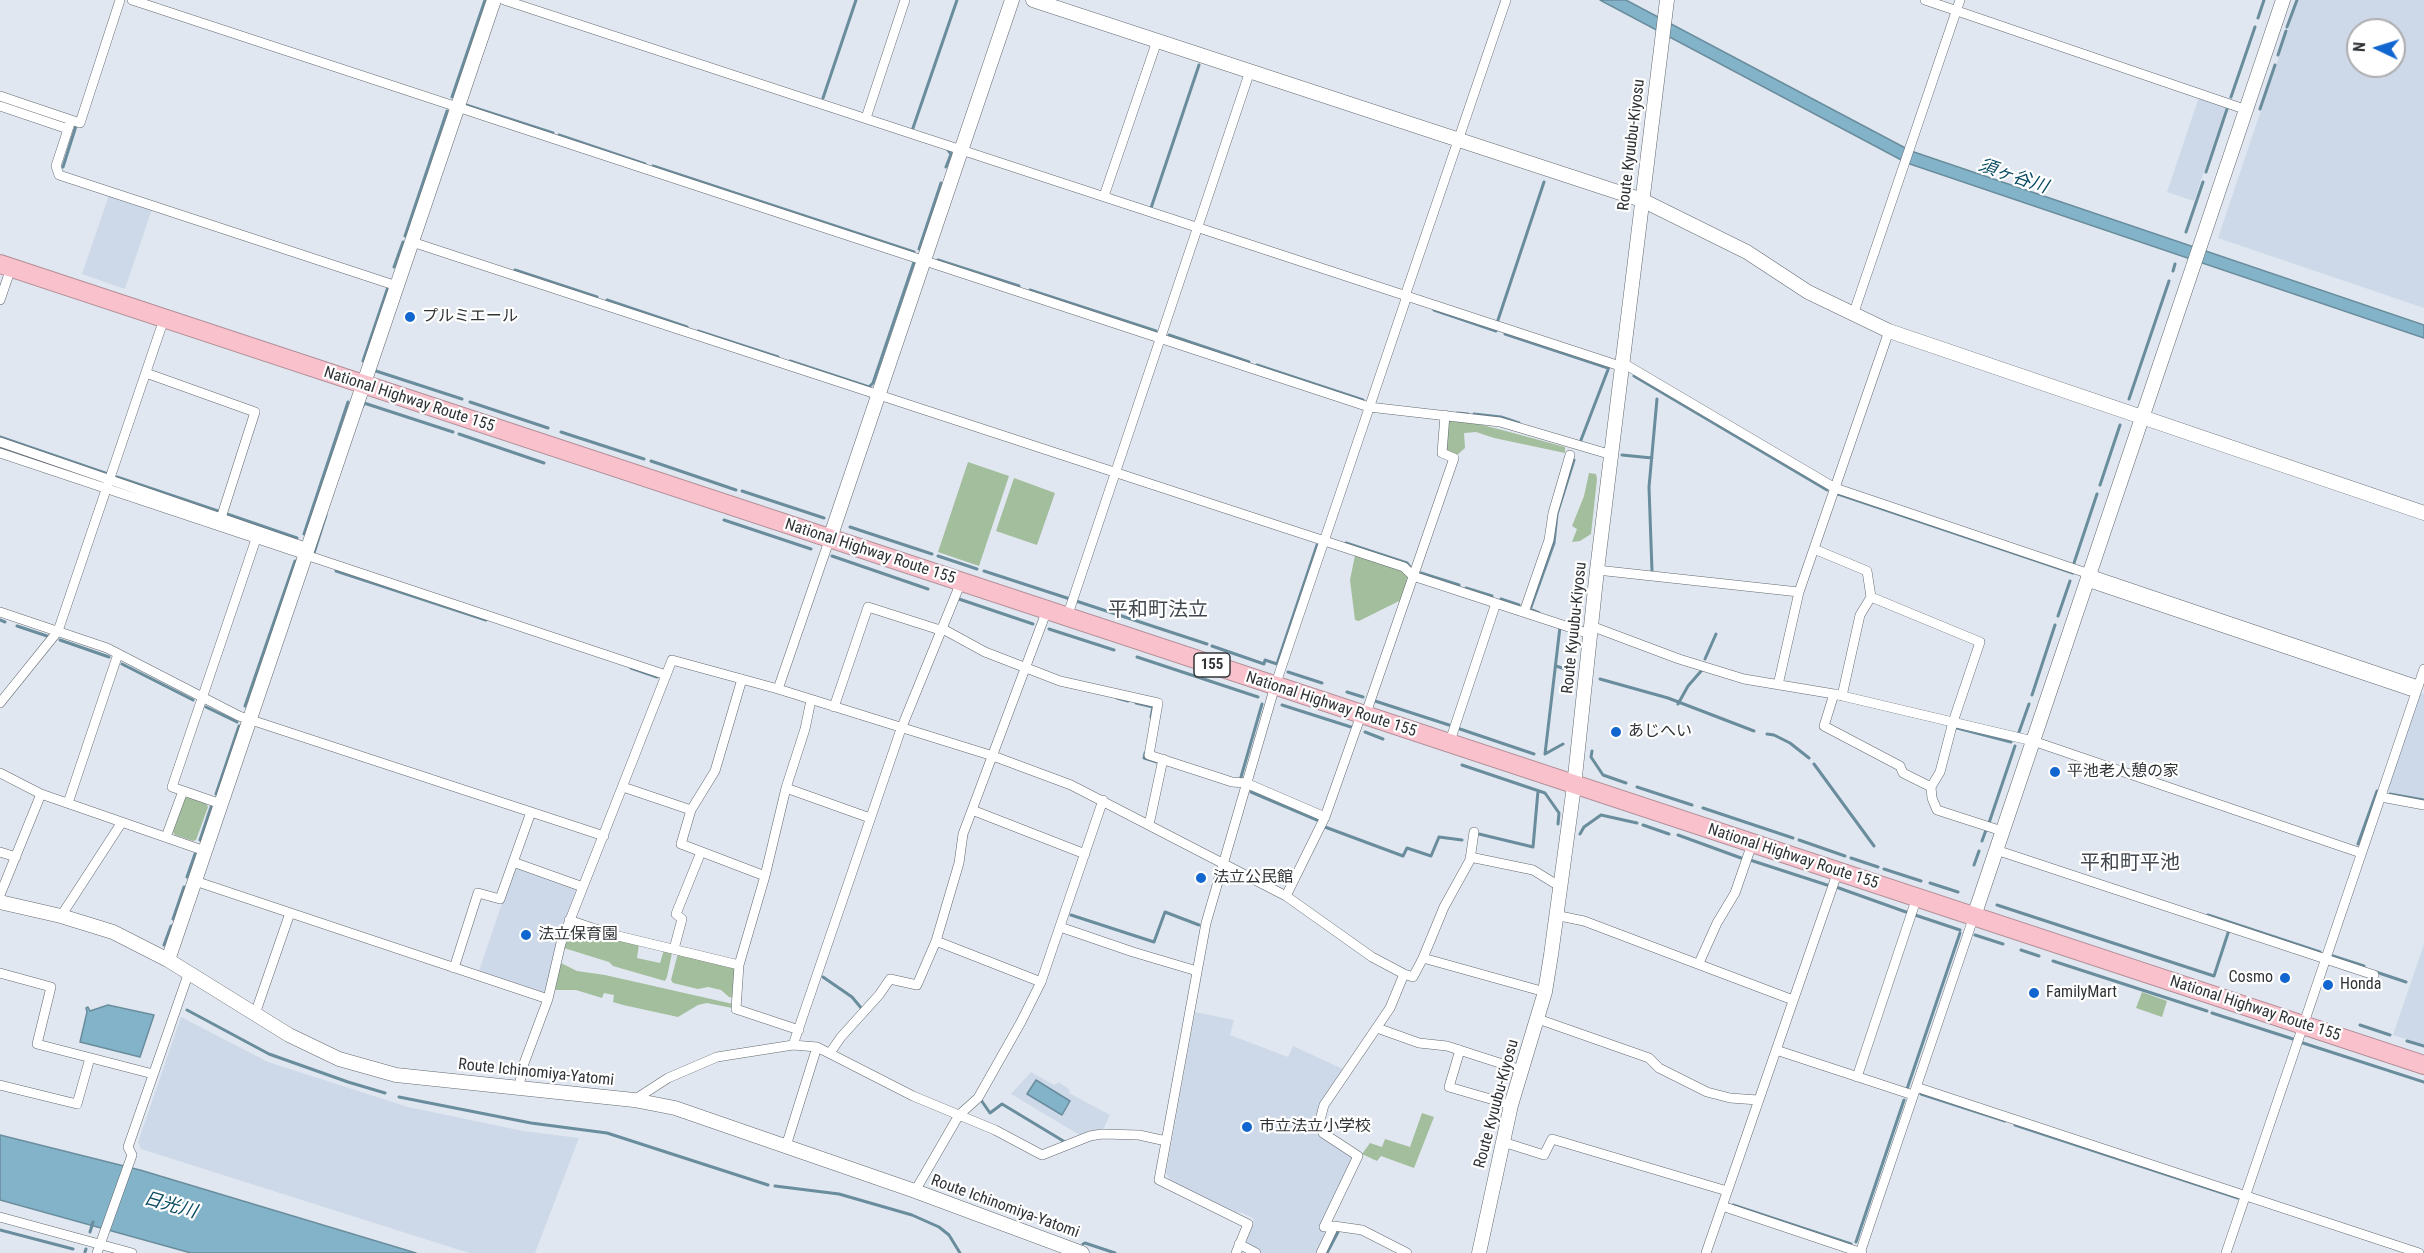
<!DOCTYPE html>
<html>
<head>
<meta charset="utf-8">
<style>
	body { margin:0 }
	#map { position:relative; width:2424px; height:1253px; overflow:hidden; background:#e0e7f0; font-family:"Roboto Condensed",sans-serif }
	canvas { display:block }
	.north { position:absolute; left:2346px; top:18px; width:60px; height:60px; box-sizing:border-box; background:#fff; border:2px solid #acadaf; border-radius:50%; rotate:274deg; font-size:16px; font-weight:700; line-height:24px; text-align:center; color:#303336 }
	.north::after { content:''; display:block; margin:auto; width:21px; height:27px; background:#1266d0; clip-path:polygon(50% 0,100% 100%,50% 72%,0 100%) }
</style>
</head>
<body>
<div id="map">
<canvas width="2424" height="1253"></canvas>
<div class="north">N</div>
</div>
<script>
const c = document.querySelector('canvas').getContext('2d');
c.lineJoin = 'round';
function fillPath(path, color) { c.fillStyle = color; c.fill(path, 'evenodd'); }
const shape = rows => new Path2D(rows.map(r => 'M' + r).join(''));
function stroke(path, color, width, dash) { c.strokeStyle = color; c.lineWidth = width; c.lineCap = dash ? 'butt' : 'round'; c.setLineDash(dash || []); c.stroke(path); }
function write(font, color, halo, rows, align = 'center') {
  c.font = font + ' "Roboto Condensed","Noto Sans JP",sans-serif'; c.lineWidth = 4.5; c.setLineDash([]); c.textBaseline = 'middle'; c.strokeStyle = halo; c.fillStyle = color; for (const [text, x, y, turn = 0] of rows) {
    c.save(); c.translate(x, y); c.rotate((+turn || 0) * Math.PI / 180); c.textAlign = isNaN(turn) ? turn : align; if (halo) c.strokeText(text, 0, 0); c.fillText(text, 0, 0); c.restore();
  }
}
fillPath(shape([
	[2298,0,2424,0,2424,308,2218,238],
	[2358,30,2394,30,2394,66,2358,66],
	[2199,97,2226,107,2194,201,2167,192],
	[109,195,152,209,125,289,82,274],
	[2421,693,2424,694,2424,799,2389,792,2388,789],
	[517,866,577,888,563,925,546,993,479,971,514,868],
	[2424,944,2424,1045,2393,1035],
	[1195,1012,1234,1020,1230,1035,1288,1057,1293,1046,1345,1070,1322,1103,1321,1136,1351,1155,1353,1162,1322,1224,1327,1235,1318,1253,1262,1253,1248,1246,1246,1239,1254,1219,1243,1213,1232,1212,1171,1182,1166,1173],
	[181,1017,268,1062,408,1107,523,1131,579,1138,535,1253,469,1253,141,1149,138,1142],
	[1031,1072,1054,1085,1059,1082,1070,1090,1069,1093,1110,1115,1102,1132,1081,1136,1011,1094]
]), '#cdd9e8');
fillPath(shape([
	[1447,421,1470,422,1502,430,1565,447,1565,453,1494,438,1476,432,1464,433,1465,448,1457,455,1445,451],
	[968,462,1009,476,979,566,938,552],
	[1589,473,1596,474,1597,479,1591,534,1580,541,1572,542,1577,529,1572,526,1584,496],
	[1014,478,1055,493,1037,545,996,531],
	[1355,555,1405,571,1409,579,1403,599,1359,621,1355,620,1350,580],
	[188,797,206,803,208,807,196,840,193,841,175,835,173,832,185,798],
	[575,928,639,944,637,958,660,963,664,950,672,953,667,977,665,981,613,966,609,962,564,948,569,933],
	[678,953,736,967,734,998,729,997,721,990,708,987,698,989,673,983,671,980],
	[561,963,577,971,605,975,733,1004,732,1008,707,1003,698,1005,678,1017,623,1005,613,1002,614,995,604,993,602,998,576,990,555,990],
	[2142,992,2167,1001,2162,1017,2136,1008],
	[1422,1113,1434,1117,1414,1168,1381,1156,1377,1161,1362,1154,1370,1143,1382,1147,1385,1139,1410,1147]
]), '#a3be9c');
const water = shape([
	[1600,0,1626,0,1911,151,2424,325,2424,338,1907,163,1600,0],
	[108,1005,154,1015,140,1057,80,1042,87,1012,86,1008,88,1007,90,1011,108,1005],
	[1036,1080,1070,1101,1062,1115,1027,1094,1036,1080],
	[0,1135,140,1170,416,1253,191,1253,0,1200,0,1135]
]);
fillPath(water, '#83b3c9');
stroke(water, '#6a8d9d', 1.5);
stroke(shape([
	[2258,18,2264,0],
	[2287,27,2297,0],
	[2278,55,2286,31],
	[452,97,485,0],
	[2231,97,2255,27],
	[823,98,856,0],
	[0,101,64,122],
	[465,102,466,105,553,133],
	[2260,109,2275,65],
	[913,128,957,0],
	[559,135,645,164],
	[653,166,914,252],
	[63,167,76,126],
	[946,167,951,154,948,150],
	[2206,172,2227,109],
	[1151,208,1199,65],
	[2186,232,2203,182],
	[405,236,447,111],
	[919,249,941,183],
	[938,260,1019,286],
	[394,267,403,242],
	[515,270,597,297],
	[2173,271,2175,264],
	[1030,290,1156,331],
	[607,300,687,327],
	[1434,310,1496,331],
	[1498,320,1544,182],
	[698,331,778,357],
	[1505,334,1608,368],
	[1169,335,1249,362],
	[363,361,388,287],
	[790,361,869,387,873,383,914,262],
	[1257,365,1363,400],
	[376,371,462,399],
	[1634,376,1827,490],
	[2129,399,2169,281],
	[470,402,548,428],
	[363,406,364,403,453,432],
	[1457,413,1468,414],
	[1474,414,1501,417,1519,423],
	[561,432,644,459],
	[459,434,544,463],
	[0,437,108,474],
	[1581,440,1609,367],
	[0,448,61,469],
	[1622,455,1652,458],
	[651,461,736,490],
	[117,477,218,511],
	[2100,485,2120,425],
	[742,491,824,518],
	[1838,494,2073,573],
	[227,514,297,538],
	[724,520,811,549],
	[850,527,932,554],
	[304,534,348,402],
	[1346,543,1407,563,1410,567],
	[314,553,326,515],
	[832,556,928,589],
	[938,556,977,569],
	[2074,563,2097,494],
	[336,571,486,620],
	[984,571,1070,599],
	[1652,571,1649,487,1657,399],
	[1421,573,1459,585],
	[1466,588,1492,596],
	[959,599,1033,624],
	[1501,599,1519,605],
	[1076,601,1207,644],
	[1531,607,1554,543,1557,514,1574,460],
	[1532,610,1539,613],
	[2058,616,2070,581],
	[0,620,5,622],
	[17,626,47,636],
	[1049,629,1114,650],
	[60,640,109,657],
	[1212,646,1264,664,1265,660,1277,664,1317,545],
	[1137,657,1258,697],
	[1705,659,1716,634],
	[122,664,193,700],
	[1556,666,1571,671],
	[631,668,657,677],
	[1288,672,1322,683],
	[1600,679,1668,698,1754,731],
	[1347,692,1363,697],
	[2032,695,2055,625],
	[1117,698,1128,701],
	[1375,701,1449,725],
	[1136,703,1153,707,1151,717],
	[1678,704,1688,686,1702,670],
	[1282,705,1351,727],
	[245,706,295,561],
	[206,707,237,722],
	[1957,728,2011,742],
	[1460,729,1534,754],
	[1365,732,1383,739],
	[2019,732,2029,704],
	[1767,734,1774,735,1790,743,1809,758],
	[1592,751,1591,757,1603,775,1626,783],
	[1145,753,1144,758,1157,762],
	[1545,754,1560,627],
	[1545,754,1563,744],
	[1814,764,1874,846],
	[1462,765,1545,793,1559,813,1558,824],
	[1241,777,1262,704],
	[1637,787,1692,805],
	[1251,792,1317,820],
	[216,794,239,726],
	[2390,794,2424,800],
	[1703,808,1793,838],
	[1989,823,2015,746],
	[1643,825,1669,834],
	[1325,827,1403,856,1407,848,1431,856,1439,837,1462,840],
	[1479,834,1533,847,1538,791],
	[1580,834,1584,827,1601,815,1637,823],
	[1678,835,1741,858],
	[200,840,211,807],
	[1799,840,1845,856],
	[1982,841,1986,830],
	[2358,844,2377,791],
	[1851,858,1878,867],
	[1750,860,1827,885],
	[1974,865,1979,851],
	[1884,869,1921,881],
	[187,877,195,854],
	[1930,883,1958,892],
	[1836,887,1906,912],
	[1997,905,2214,976,2229,930],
	[1071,915,1154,942,1165,912,1199,925],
	[1915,915,1960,930],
	[2208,915,2320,952],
	[173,919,184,887],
	[1975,935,2003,944],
	[164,945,171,926],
	[2021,950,2039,956],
	[2333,956,2364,966],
	[2053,961,2207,1011],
	[2376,972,2406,982],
	[823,977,852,997,862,1009],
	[187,1010,269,1054,348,1082,385,1093],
	[2212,1013,2293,1039],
	[2360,1025,2390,1035],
	[2407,1041,2424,1046],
	[2303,1043,2424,1082],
	[1907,1089,1960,933],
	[1921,1094,2005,1121],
	[399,1097,531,1123,607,1133,768,1185],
	[981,1100,990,1113,1002,1104,1065,1142],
	[2015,1125,2238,1198],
	[775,1186,839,1194,912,1215,939,1227,949,1235,960,1253],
	[1733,1205,1851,1244],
	[0,1230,73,1249],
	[90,1232,93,1222],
	[1856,1242,1904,1100],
	[1083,1244,1085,1243,1115,1253],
	[85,1252,86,1249],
	[1327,1253,1338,1232]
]), '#6a8d9d', 3);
const street = shape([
	[132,0,1369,407,1500,422,1612,455],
	[504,0,1623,367],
	[1925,0,2247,110],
	[0,96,80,123,120,0],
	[0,106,68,129],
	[866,118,905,0],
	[71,120,56,166,59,175,397,286],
	[1104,196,1157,41],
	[412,242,1404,567,1413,576,1590,634],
	[1405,296,1506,0],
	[0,300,11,268],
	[1853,315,1960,0],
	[1623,363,1835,488,2418,685],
	[146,373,255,412,221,518],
	[0,442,308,548],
	[0,453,666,675],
	[1814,549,1867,571,1871,597,1980,642,1953,722,1940,772,1931,787,1932,798,1937,810,2002,831],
	[1597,570,1799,592],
	[2087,582,2416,693],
	[0,612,107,648,239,716,604,836],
	[1524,612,1549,540,1553,513,1570,455],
	[1067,617,1250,71],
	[1591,626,1679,659,1744,679,1834,694,2033,741,2361,853],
	[941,628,985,652,1060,681,1158,703,1149,755,1232,782,1246,783,1325,817],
	[742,679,715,771,691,810,681,844,765,876,786,788,870,818],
	[1778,685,1799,592,1889,331],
	[778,689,830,538],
	[1834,694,1824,726,1900,766,1903,773,1931,787],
	[1842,696,1860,615,1871,597],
	[0,703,58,631,164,319],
	[834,707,868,607,940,630],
	[1365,716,1454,458,1442,453,1445,415],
	[1449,744,1496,603],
	[0,773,41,794,205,851],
	[623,787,691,810],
	[786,788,805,729,811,700],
	[2381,797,2424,805],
	[68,803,118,654],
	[221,804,172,787,256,539],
	[972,810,1085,854],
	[1149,825,1163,759],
	[166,837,183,791],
	[1996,850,2374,975],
	[0,852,16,857],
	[1470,857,1533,870,1559,886],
	[513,862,583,887],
	[765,876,739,965,736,1009,799,1030],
	[195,881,548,999],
	[0,895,41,794],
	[1286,896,1325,817,1361,715],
	[1555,915,1584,921,1793,1000],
	[61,916,122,822],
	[569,920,610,934,739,965],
	[1060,927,1133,952,1197,971],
	[936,941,1041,982],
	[674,949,682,919,676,914,701,852],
	[1423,958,1444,907,1470,860,1474,832],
	[1699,963,1717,923,1735,893,1752,844],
	[454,968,478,893,500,899,531,812],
	[0,973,51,987,37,1044,153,1074],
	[1404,974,1390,1008,1324,1105,1320,1120,1323,1133,1358,1156,1324,1227,1334,1226,1362,1230,1407,1253],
	[255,1014,290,913],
	[1538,1019,1649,1058,1659,1068,1707,1092,1730,1098,1758,1100],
	[1377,1028,1419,1043,1447,1046,1521,1070],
	[793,1045,901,729,961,582],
	[1460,1050,1449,1087,1511,1105],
	[1776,1050,1913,1095],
	[830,1053,841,1037,879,995,890,979,917,985,936,941,959,863,963,834,1047,610],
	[1857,1077,1917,897],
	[0,1085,77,1104,90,1058],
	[519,1087,523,1066,548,999,561,943,672,660,778,689,993,756,1071,785,1286,896,1372,957,1404,974,1413,977,1423,958,1545,992],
	[1916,1087,2419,1253],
	[634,1100,668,1078,717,1057,793,1045,817,1047,913,1096,995,1130,1042,1155,1090,1136,1102,1134,1139,1135,1166,1141],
	[1503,1142,1544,1155,1552,1139,1727,1191],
	[786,1146,817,1047],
	[915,1191,959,1115,978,1098,1021,1022,1041,982,1103,800],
	[1722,1206,1862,1253],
	[0,1217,132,1253],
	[1239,1244,1256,1253],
	[97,1253,132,1155,128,1147,189,972],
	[1236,1253,1248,1224,1159,1180,1206,923,1275,686,1407,296],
	[1321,1253,1334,1226],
	[1706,1253,1838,871],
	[1860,1253,1974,916],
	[2226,1253,2424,669]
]);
const secondary = shape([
	[1033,0,1642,200,1747,252,1808,292,1889,331,2424,513],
	[830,538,1012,0],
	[0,902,61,916,113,932,168,960,289,1035,339,1059,396,1075,634,1100,675,1108,915,1191,1082,1253],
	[1974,916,2283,0],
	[168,960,494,0],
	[1479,1253,1511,1105,1545,992,1551,955,1574,786,1597,570,1667,0]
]);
const highway = shape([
	[0,264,2424,1065]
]);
stroke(street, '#636970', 10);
stroke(secondary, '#636970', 15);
stroke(highway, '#b28f98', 20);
stroke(street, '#fff', 9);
stroke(secondary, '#fff', 14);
stroke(highway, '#f8c1cc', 18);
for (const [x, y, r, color] of [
	[410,317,6,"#1266d0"],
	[1616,732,6,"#1266d0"],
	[2055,772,6,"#1266d0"],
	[1201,878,6,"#1266d0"],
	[526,935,6,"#1266d0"],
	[2285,978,6,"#1266d0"],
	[2328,985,6,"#1266d0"],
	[2034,993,6,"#1266d0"],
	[1247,1127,6,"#1266d0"]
]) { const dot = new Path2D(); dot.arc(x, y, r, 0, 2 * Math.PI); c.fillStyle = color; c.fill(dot); stroke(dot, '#fff', 2); }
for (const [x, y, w] of [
	[1212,665,36]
]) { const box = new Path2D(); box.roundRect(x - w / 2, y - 12, w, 24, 4.5); c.fillStyle = '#fff'; c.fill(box); stroke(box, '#303336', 1.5); }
write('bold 15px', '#303336', null, [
	["155",1212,665]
]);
write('16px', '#303336', '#fff', [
	["Route Kyuubu-Kiyosu",1632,145,-83],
	["National Highway Route 155",409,400,18],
	["National Highway Route 155",870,552,18],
	["Route Kyuubu-Kiyosu",1575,628,-84],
	["National Highway Route 155",1331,705,18],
	["National Highway Route 155",1793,857,18],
	["National Highway Route 155",2255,1009,18],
	["Route Ichinomiya-Yatomi",536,1073,6],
	["Route Kyuubu-Kiyosu",1497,1104,-75],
	["Route Ichinomiya-Yatomi",1005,1207,20]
]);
write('16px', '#303336', '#fff', [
	["プルミエール",422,317],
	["あじへい",1628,732],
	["平池老人憩の家",2067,772],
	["法立公民館",1213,878],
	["法立保育園",538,935],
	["Cosmo",2273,978,"right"],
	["Honda",2340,985],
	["FamilyMart",2046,993],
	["市立法立小学校",1259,1127]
], 'left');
write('italic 18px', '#094b63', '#fff', [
	["須ヶ谷川",2013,177,19],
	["日光川",170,1206,16]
]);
write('20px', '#41474e', '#fff', [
	["平和町法立",1158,611],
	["平和町平池",2130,864]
]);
</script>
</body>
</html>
